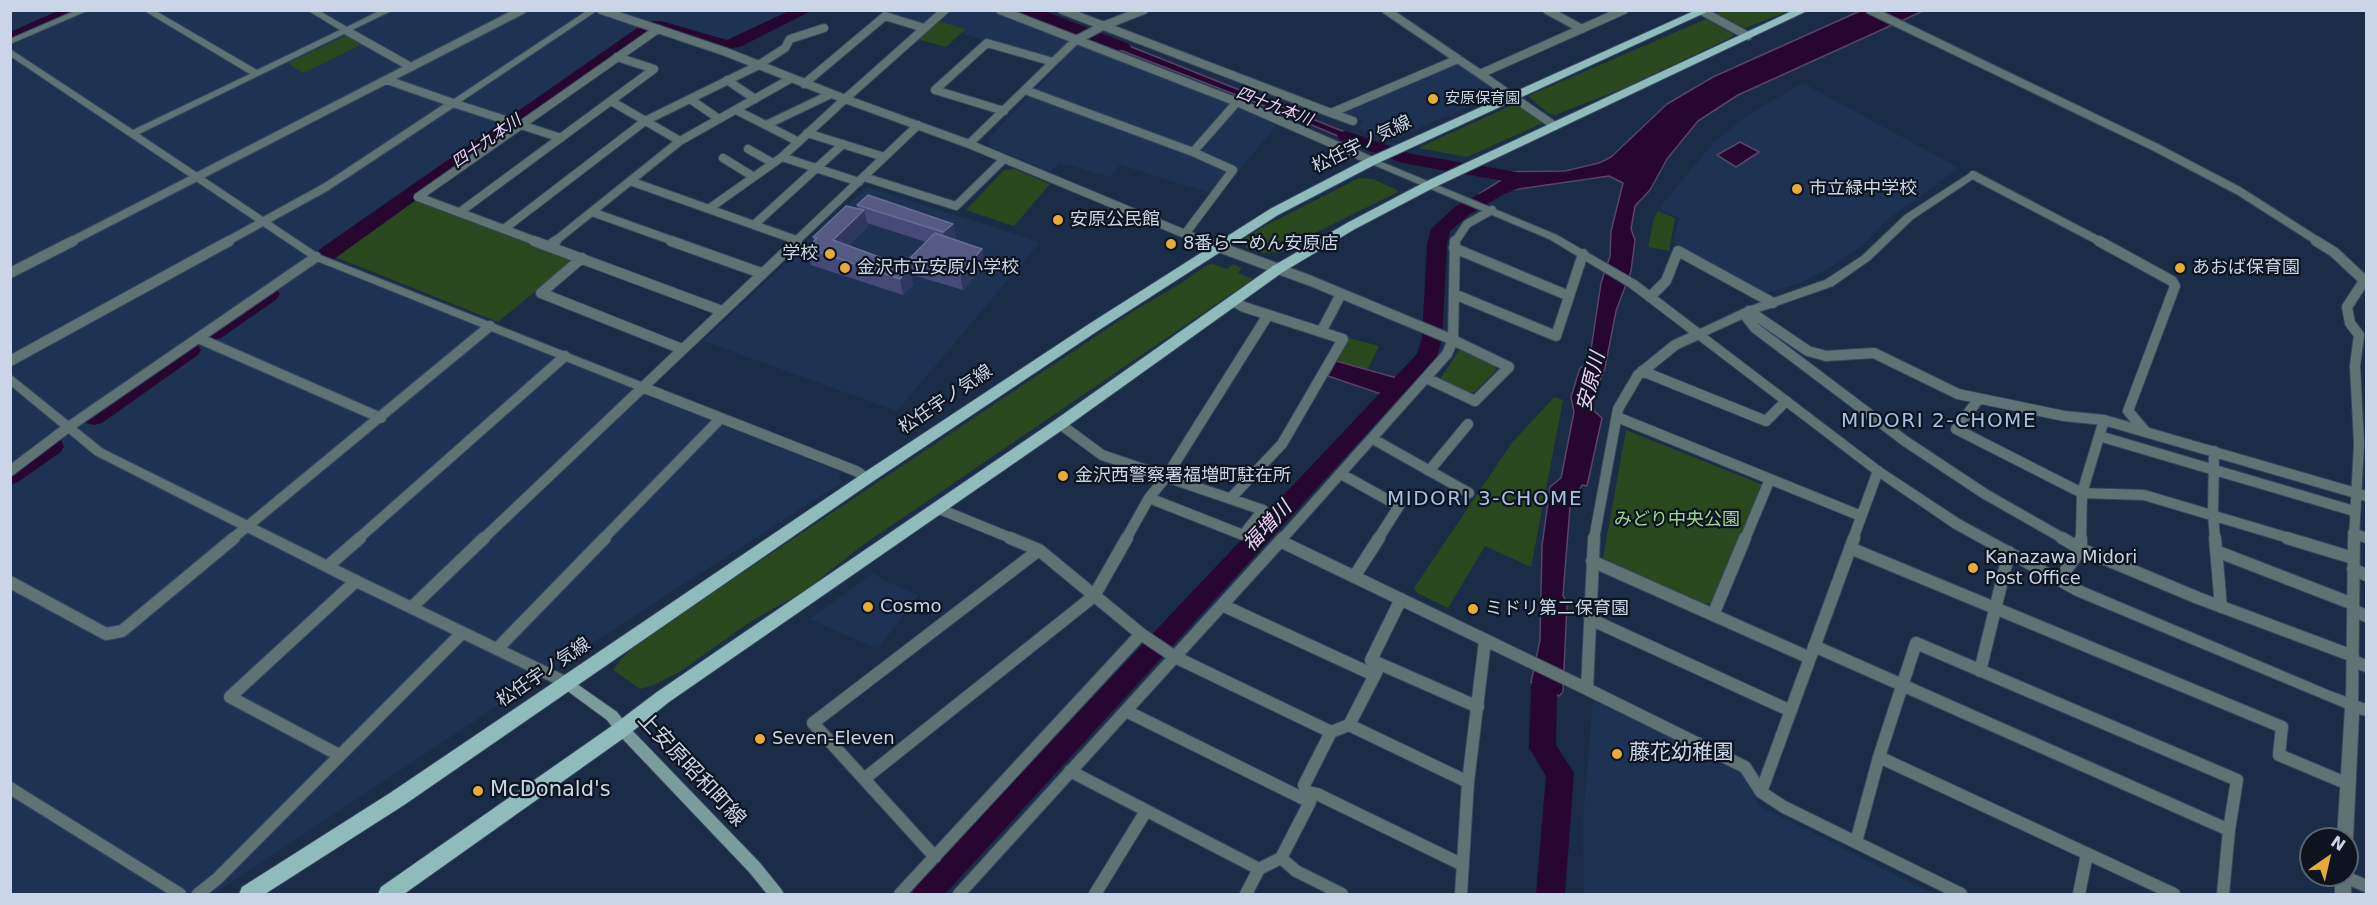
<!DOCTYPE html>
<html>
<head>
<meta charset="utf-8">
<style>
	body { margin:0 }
	#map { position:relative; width:2377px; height:905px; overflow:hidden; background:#1a2c46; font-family:"DejaVu Sans",sans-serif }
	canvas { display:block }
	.frame { position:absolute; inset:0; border:12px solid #cad6e7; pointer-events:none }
	.north { position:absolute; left:2299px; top:827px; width:60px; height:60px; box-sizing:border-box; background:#0c1420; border:2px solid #586270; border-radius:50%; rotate:34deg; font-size:16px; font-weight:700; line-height:24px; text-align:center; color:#cad6e7 }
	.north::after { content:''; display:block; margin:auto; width:21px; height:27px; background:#e9ab38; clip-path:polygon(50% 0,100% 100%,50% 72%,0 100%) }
</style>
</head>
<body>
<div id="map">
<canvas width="2377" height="905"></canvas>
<div class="frame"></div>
<div class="north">N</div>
</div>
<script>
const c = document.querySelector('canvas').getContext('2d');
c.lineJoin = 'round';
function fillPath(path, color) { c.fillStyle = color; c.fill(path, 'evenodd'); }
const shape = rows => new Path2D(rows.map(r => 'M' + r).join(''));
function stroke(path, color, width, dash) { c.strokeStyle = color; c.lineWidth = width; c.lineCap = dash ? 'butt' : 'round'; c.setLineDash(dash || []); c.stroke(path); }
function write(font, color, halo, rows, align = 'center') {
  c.font = font + ' "DejaVu Sans","Noto Sans JP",sans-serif'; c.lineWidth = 4.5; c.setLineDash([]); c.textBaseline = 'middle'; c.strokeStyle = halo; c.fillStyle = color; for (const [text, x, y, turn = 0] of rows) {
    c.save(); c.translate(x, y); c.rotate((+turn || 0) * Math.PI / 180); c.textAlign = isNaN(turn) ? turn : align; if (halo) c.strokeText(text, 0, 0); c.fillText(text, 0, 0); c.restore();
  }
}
fillPath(shape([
	[10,11,813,11,728,47,662,27,319,263,839,472,841,483,586,647,214,894,11,894],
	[871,11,993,11,1248,110,1277,124,1219,196,1120,165,1110,177,1060,163,1050,171,989,146,988,139,1062,62,963,34,966,29,932,20,924,25],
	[1452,63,1459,64,1494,87,1489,98,1389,141,1359,129,1363,121,1343,113],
	[1803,83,1959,168,1884,222,1868,240,1832,267,1801,283,1766,293,1673,242,1679,218,1659,208,1714,142,1753,112],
	[867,187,1040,242,897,411,703,341],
	[874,573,881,579,918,595,878,649,809,619],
	[1593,700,1741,771,1758,805,1934,894,1584,894,1583,820]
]), '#1e3354');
fillPath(shape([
	[1722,10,1789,11,1745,28,1717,14],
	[1706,19,1733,34,1732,37,1624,88,1555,115,1548,113,1528,96],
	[938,21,966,29,946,47,917,39],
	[347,35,363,44,303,73,288,63],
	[1517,105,1541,121,1541,124,1467,157,1418,148,1510,106],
	[1014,169,1050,184,1014,226,966,210,1004,170],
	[1359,178,1373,179,1397,190,1398,192,1317,232,1284,252,1263,253,1246,248,1242,240,1263,227],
	[415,201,571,259,571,262,498,322,333,256],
	[1658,211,1675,218,1669,251,1648,247,1654,218],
	[1213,264,1227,269,1233,264,1242,268,1238,273,1253,279,863,545,804,591,750,622,681,671,654,685,640,689,613,670,621,659,639,642,1135,310,1180,284,1207,265],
	[1349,338,1379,346,1368,369,1337,361],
	[1460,349,1494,364,1496,370,1474,392,1469,393,1440,379],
	[1554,397,1563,400,1531,567,1485,546,1448,608,1417,593,1414,588,1511,444],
	[1626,430,1763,485,1711,603,1702,604,1603,558]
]), '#29481e');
const water = shape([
	[1860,11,1923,11,1738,95,1698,121,1667,159,1650,190,1635,206,1631,229,1635,240,1631,271,1616,311,1605,368,1592,400,1594,411,1602,418,1587,486,1582,485,1570,507,1563,595,1567,604,1563,692,1559,696,1531,682,1540,640,1542,546,1550,487,1561,478,1574,412,1571,397,1580,368,1589,363,1601,283,1610,256,1611,231,1623,183,1609,176,1491,193,1490,197,1479,194,1501,180,1498,177,1482,176,1481,172,1565,171,1599,163,1611,157,1667,104,1713,77,1860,11],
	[1099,34,1380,146,1364,147,1288,115,1089,38,1099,34],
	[1740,142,1759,152,1736,167,1717,155,1740,142],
	[1336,361,1397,378,1381,394,1328,376,1336,361]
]);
fillPath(water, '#27072f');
stroke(water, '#584566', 1.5);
fillPath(shape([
	[60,10,83,10,81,13,10,43,10,32,60,10],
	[791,10,813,10,742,46,726,50,654,29,334,259,327,260,320,259,317,254,320,249,640,26,647,24,649,21,661,21,727,40,791,10],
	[1018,10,1042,10,1129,44,1131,47,1129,50,1117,50,1020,13,1018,10],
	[1346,131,1412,154,1517,172,1520,176,1519,178,1524,183,1522,187,1504,194,1470,214,1450,231,1447,244,1442,339,1437,357,945,894,912,894,916,884,1417,354,1422,339,1427,244,1431,229,1456,206,1504,181,1402,163,1340,140,1337,136,1340,132,1346,131],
	[270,287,277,289,280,294,277,299,221,338,214,340,207,338,204,333,207,328,263,289,270,287],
	[191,343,198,345,201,350,198,355,102,423,94,425,86,423,83,417,86,411,184,345,191,343],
	[53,438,61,440,64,446,61,452,18,482,10,485,10,464,45,440,53,438],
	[1550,649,1559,652,1563,660,1557,687,1556,745,1574,773,1565,894,1536,894,1546,776,1529,748,1531,687,1541,652,1550,649]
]), '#27072f');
const minorFar2 = shape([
	[601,10,726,52,845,99,945,10],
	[1000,10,1237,102,1372,161],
	[1062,10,1331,113,1458,59],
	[1144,10,1103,26,1076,40,969,144,1185,234],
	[1386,10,1480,74],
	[1547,10,1582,29],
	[1700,10,1748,36],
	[1870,10,2155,147,2239,191,2319,242],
	[347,31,411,67],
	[387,80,453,103],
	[727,80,755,99],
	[804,84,885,16,924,28],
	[1025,90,1193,152],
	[690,99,719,119],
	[736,110,797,141],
	[1004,111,935,90,987,43,1053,62],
	[1331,113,1353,121],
	[766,125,831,94],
	[1555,126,1480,74,1624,10],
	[807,133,884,157],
	[680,141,790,79],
	[748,149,773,163],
	[782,157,859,182],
	[723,158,754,177],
	[1973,175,2101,242],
	[864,177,956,206,1004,159],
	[630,181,796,240],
	[418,197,538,242],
	[418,197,658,29],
	[710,208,782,157,845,99,969,144],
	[460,212,654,69,617,57],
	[592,212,676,242],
	[755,224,843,144],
	[504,229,645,121,757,66,785,48,790,39,824,28],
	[70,242,522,10],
	[226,242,326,187,453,103,561,138],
	[554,242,680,141,611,101],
	[795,242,918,125],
	[1207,242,1185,234,1233,170,1193,152,1237,102],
	[1455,242,1467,224,1492,210]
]);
const minorFar1 = shape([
	[534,241,722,311],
	[671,241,761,273],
	[1203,241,1311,281,1453,340,1447,354,1282,539],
	[2099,241,2172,281,2175,286,2128,411,2146,432],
	[2316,241,2334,252,2366,282],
	[549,246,556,241],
	[1454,248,1569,296],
	[582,258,541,293,682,349],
	[10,273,73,241],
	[1454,294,1556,336,1583,254],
	[1650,297,1666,281,1678,251,1773,303],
	[1749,311,1808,351,1826,356,1874,353,1958,394,2064,416,2104,420,2366,496],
	[1744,314,1755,328,1905,441,1985,494,2064,539],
	[1321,332,1341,294],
	[198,338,381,418],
	[10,361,229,241],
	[1642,371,1766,421,1786,401],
	[1426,378,1475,401,1509,367,1453,340,1455,241],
	[642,387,856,471,867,478],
	[1978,400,1956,429,2082,493,2144,495,2292,539],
	[1617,417,1861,516],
	[1060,424,1102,455,1263,510,1243,535,1149,498],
	[2099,436,2354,511],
	[1373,439,1469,493],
	[2214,451,2213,514,2215,539],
	[10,471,67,428,316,257],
	[1429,471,1468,424],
	[1341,474,1399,506,1378,539],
	[1230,499,1282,444,1343,339,1244,307,1233,301],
	[937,508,1013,539],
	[2353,533,2366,538],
	[232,539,490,326],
	[358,539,565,356],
	[483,539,797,241],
	[603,539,721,418],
	[1126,539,1149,498,1166,477,1268,315],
	[1594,539,1618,409,1638,375,1675,345,1699,334],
	[1745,539,1770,479],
	[1853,539,1878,471],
	[2081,539,2082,493,2104,420],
	[2354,539,2359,443,2355,366,2359,335,2350,323,2347,307,2364,281]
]);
const minor = shape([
	[1594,538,1587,689,1745,767,1761,792,1784,807,1961,894],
	[2062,538,2081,549,2198,598,2353,656],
	[2215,538,2221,607],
	[2287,538,2353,558],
	[1280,541,1587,689],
	[1850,548,2282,727,2279,755,2348,784],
	[2216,551,2353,604],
	[1592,561,1810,658],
	[328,566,360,538],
	[2353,569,2366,575],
	[1354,577,1379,538],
	[2059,580,2081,549,2081,538],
	[10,582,106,634,122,631,234,538],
	[1222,605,1374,675],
	[412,607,484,538],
	[2353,610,2366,616],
	[1713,615,1745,538],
	[1590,619,1791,711],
	[1141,634,1175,657,1331,732],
	[1814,646,2229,830,2223,894],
	[497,649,605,538],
	[1371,660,1478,707],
	[2353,661,2366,666],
	[1980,671,2009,552],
	[2352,705,2354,538],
	[1126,711,1310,802],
	[1349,725,1468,782],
	[339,755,230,697,356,581],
	[1879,757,1916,643,2237,780,2229,830],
	[1070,771,1259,869],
	[864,779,1094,596,1127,538],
	[10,788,180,894],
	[1307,792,1317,794,1463,865],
	[1761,792,1854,538],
	[1856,842,1879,757,2174,894],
	[935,857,813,723,1039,550],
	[1281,858,1296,871,1342,894],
	[2343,876,2366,886],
	[198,894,217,879,462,633],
	[900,894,1141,634,1039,550,1010,538],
	[959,894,1283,538],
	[1095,894,1146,811],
	[1246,894,1259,869,1281,858,1310,802,1304,785,1331,732,1349,725,1377,671,1371,660,1401,599],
	[1461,894,1468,782,1485,641],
	[2079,894,2087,854]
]);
const tertiary = shape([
	[77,10,89,10,10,44,10,39,77,10],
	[143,10,154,10,257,70,340,30,307,10,318,10,347,27,381,10,393,10,139,134,320,255,646,384,648,387,646,390,638,390,312,259,10,56,10,49,133,130,250,74,143,10],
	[588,10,598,10,456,105,450,105,448,103,588,10],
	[1372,158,1557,235,1637,281,1700,329,1745,308,1825,280,1862,256,1905,215,1970,173,1976,173,1976,177,1913,219,1870,260,1833,286,1753,314,1707,335,1882,468,1961,520,2084,587,2330,691,2366,704,2366,716,2359,714,2353,839,2350,844,2347,845,2347,839,2337,839,2345,708,2074,595,1953,528,1874,474,1629,287,1549,239,1369,163,1369,159,1372,158],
	[10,374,103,449,361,577,572,679,574,683,572,687,567,689,562,687,351,585,95,455,10,385,10,374],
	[2347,869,2351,875,2351,894,2335,894,2335,875,2347,875,2347,869]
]);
const secondary = shape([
	[567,677,617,712,627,725,760,863,781,889,784,894,767,894,750,873,617,733,607,720,562,687,560,683,562,679,567,677]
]);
const primary = shape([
	[1696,10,1711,10,1376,164,1278,215,1099,330,872,482,404,805,265,894,239,894,242,887,390,793,862,474,1089,324,1270,209,1368,158,1696,10],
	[1794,10,1809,10,1433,188,1355,229,1283,272,1065,428,669,702,628,735,404,894,378,894,381,887,616,723,657,692,1055,420,1273,266,1347,223,1425,182,1794,10]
]);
stroke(minorFar2, '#364760', 10);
stroke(minorFar1, '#364760', 12);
stroke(minor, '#364760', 14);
stroke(tertiary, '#364760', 2);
stroke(secondary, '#364760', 2);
stroke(primary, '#364760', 2);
stroke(minorFar2, '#5f7374', 8);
stroke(minorFar1, '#5f7374', 10);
stroke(minor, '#5f7374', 12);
fillPath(tertiary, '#5f7374');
fillPath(secondary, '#7a9c9d');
fillPath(primary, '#90bbbc');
fillPath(shape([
	[857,205,953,224,956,241,982,249,984,266,963,290,913,275,910,258,926,242,867,223,868,226,848,246,909,268,913,284,903,295,811,265,807,248,814,241,813,237,858,209]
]), '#464a78');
fillPath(shape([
	[864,210,868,226,837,257,833,240],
	[953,224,956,240,946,249,943,232],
	[982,249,984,266,963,290,960,274],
	[909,268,913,284,903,295,900,279]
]), '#2e385f');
const building = shape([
	[868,195,953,224,943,232,857,205,868,195],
	[846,206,864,210,833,240,909,268,900,279,807,248,817,238,813,237,846,206],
	[935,233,982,249,960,274,910,258,935,233]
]);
fillPath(building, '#545a84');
stroke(building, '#676d94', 1.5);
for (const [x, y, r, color] of [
	[1433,99,6,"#e9ab38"],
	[1797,189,6,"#e9ab38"],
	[1058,220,6,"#e9ab38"],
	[1171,244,6,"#e9ab38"],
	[830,254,6,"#e9ab38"],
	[845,268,6,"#e9ab38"],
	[2180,268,6,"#e9ab38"],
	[1063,476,6,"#e9ab38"],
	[1973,568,6,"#e9ab38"],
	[868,607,6,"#e9ab38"],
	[1473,609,6,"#e9ab38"],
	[760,739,6,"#e9ab38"],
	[1617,754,6,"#e9ab38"],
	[478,791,6,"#e9ab38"]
]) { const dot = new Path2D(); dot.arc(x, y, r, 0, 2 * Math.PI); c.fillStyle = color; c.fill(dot); stroke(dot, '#0c1420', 2); }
write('15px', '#cad6e7', '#0c1420', [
	["安原保育園",1445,99]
], 'left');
write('italic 16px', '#efcff9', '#0c1420', [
	["四十九本川",1274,107,21],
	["四十九本川",487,142,-35]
]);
write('18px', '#cad6e7', '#0c1420', [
	["松任宇ノ気線",1362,145,-26],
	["松任宇ノ気線",946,400,-34],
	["松任宇ノ気線",544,673,-34]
]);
write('18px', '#cad6e7', '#0c1420', [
	["市立緑中学校",1809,189],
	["安原公民館",1070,220],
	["8番らーめん安原店",1183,244],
	["学校",818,254,"right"],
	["金沢市立安原小学校",857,268],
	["あおば保育園",2192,268],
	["金沢西警察署福増町駐在所",1075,476],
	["Kanazawa Midori",1985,558],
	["Post Office",1985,579],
	["Cosmo",880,607],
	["ミドリ第二保育園",1485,609],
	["Seven-Eleven",772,739]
], 'left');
write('18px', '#a1d790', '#0c1420', [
	["みどり中央公園",1677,520]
]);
write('italic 20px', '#efcff9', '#0c1420', [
	["安原川",1592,382,-76],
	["福増川",1268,527,-47]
]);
c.letterSpacing = '1.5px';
write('20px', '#aac0e2', '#0c1420', [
	["MIDORI 2-CHOME",1939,422],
	["MIDORI 3-CHOME",1485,500]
]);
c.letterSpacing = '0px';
write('21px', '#cad6e7', '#0c1420', [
	["藤花幼稚園",1629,754],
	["McDonald's",490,791]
], 'left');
write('21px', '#cad6e7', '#0c1420', [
	["上安原昭和町線",691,770,47]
]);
</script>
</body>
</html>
